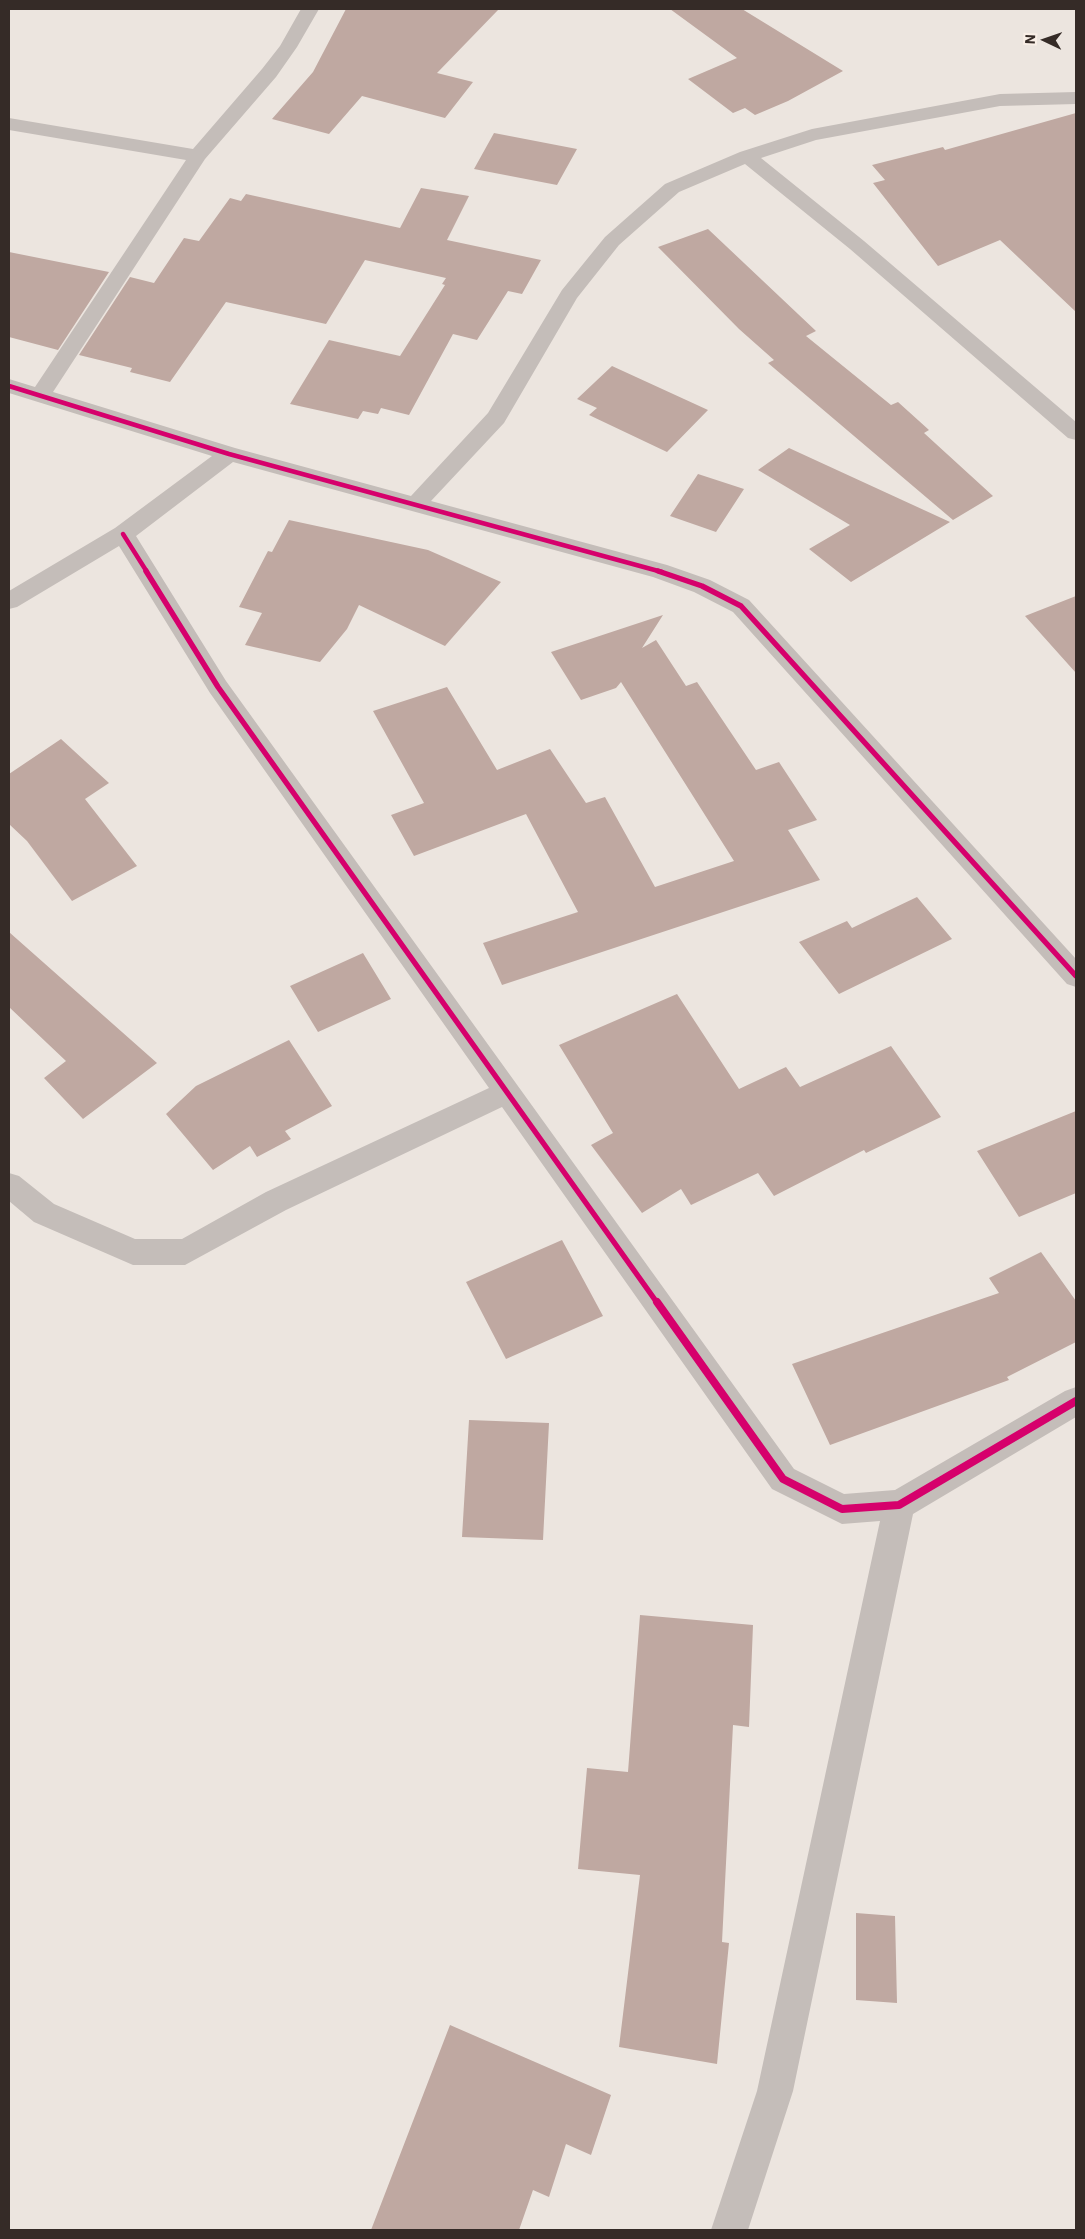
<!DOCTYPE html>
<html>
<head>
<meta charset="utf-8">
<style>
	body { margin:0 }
	#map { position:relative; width:1085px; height:2239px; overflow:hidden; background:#ece5df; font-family:"IBM Plex Sans",sans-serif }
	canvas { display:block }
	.frame { position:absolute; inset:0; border:10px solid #352b27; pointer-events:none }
	.north { position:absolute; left:1020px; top:15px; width:50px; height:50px; -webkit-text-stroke:4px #f9efe7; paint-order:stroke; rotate:273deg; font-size:14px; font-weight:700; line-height:20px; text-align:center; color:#352b27 }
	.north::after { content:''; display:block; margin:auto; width:18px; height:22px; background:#352b27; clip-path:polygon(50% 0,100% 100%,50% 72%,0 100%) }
</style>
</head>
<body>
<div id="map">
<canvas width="1085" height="2239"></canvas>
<div class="frame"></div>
<div class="north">N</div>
</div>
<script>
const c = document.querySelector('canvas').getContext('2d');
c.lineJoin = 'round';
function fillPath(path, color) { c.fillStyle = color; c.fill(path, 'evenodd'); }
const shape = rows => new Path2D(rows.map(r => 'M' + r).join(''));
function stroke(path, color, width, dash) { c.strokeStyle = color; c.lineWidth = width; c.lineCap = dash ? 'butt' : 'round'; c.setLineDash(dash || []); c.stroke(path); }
fillPath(shape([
	[346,9,499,9,437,73,473,82,445,118,362,96,329,134,272,119,313,72],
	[670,9,742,9,843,71,788,101,755,115,745,108,733,113,688,79,737,58],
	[1076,113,1076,312,1000,240,938,266,873,183,885,180,872,165,943,147,945,150],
	[494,133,577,149,557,185,474,169],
	[421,188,469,196,447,240,541,260,522,294,508,291,477,340,453,334,409,415,381,408,378,414,363,411,358,419,290,404,329,340,400,356,445,285,442,284,446,278,365,260,326,324,226,302,170,382,130,372,132,368,79,355,130,277,154,283,184,238,199,241,230,198,241,201,246,194,400,228],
	[708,229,816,331,806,336,891,405,898,402,929,430,924,433,993,496,953,520,768,363,774,360,739,329,658,247],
	[9,252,109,272,58,350,9,337],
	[612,366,708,410,667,452,589,415,597,408,577,399],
	[789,448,950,522,851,582,809,549,850,525,758,470],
	[698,474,744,489,716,532,670,516],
	[289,520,428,550,501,582,445,646,359,605,347,629,320,662,245,645,262,613,239,607,268,551,272,552],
	[1076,596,1076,673,1025,616],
	[663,615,642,648,656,640,686,686,697,682,756,770,779,762,817,820,788,830,820,880,502,985,483,943,578,912,526,814,414,856,391,815,424,803,373,711,447,687,497,770,550,749,586,803,605,797,655,887,734,861,621,682,616,688,581,700,551,652],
	[61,739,109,783,85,799,137,866,72,901,27,841,9,824,9,774],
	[917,897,952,939,839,994,799,942,847,921,852,928],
	[9,932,157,1063,83,1119,44,1078,66,1061,9,1007],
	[363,953,391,999,318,1032,290,986],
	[677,994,739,1089,786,1067,800,1087,891,1046,941,1117,866,1153,864,1150,774,1196,758,1173,691,1205,681,1189,642,1213,591,1145,613,1133,559,1045],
	[289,1040,332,1106,285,1131,291,1139,257,1157,250,1146,213,1170,166,1114,196,1086],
	[1076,1111,1076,1193,1019,1217,977,1151],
	[562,1240,603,1316,506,1359,466,1282],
	[1041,1252,1076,1301,1076,1342,1007,1377,1009,1380,830,1445,792,1364,999,1293,989,1278],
	[469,1420,549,1423,543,1540,462,1537],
	[640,1615,753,1625,749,1727,733,1725,722,1942,729,1943,717,2064,619,2047,640,1875,578,1869,587,1768,628,1772],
	[856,1913,895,1916,897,2003,856,2000],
	[450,2025,611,2095,591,2155,566,2144,549,2197,533,2190,519,2230,371,2230]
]), '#bfa8a1');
fillPath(shape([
	[301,9,319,9,297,47,276,77,205,159,53,392,235,448,411,496,488,413,562,290,605,237,665,184,740,152,812,129,1000,94,1076,92,1076,104,1000,106,816,140,761,158,864,241,1076,422,1076,440,1068,438,850,249,745,164,679,192,619,245,577,298,504,423,431,501,667,565,710,580,749,600,1076,959,1076,987,1067,984,733,612,694,592,653,577,233,462,136,536,226,681,794,1469,844,1494,895,1490,1065,1391,1076,1387,1076,1417,913,1514,793,2091,748,2230,711,2230,757,2091,880,1521,842,1524,772,1489,502,1107,286,1210,185,1265,133,1265,34,1222,9,1201,9,1173,19,1176,54,1204,135,1239,182,1239,266,1192,489,1088,210,693,119,546,17,607,9,609,9,591,115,528,212,456,9,393,9,379,35,387,186,160,9,130,9,118,193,149,262,69,280,46,301,9]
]), '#c4bdb9');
stroke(shape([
	[9,386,229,454,662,572],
	[123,534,147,572]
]), '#d6006c', 4.5);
stroke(shape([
	[146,571,218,687,658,1304],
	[658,571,702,586,741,606,1076,976]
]), '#d6006c', 5.5);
stroke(shape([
	[657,1302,783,1479,842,1509,899,1505,1076,1401]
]), '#d6006c', 8);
</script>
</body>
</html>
